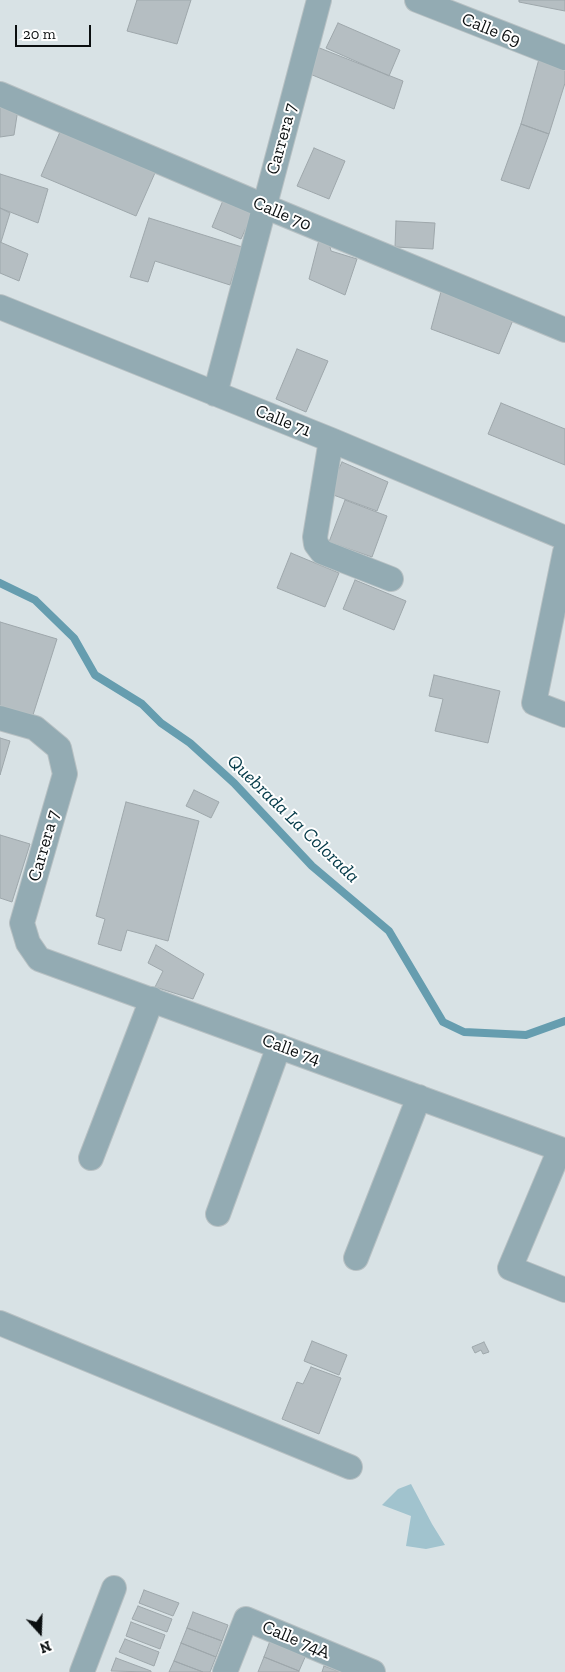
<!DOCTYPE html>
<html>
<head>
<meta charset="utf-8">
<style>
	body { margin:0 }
	#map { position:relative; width:565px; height:1672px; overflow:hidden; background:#d8e2e5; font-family:"Zilla Slab",serif }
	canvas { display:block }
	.north { position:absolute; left:15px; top:1607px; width:50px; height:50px; -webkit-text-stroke:4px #fff; paint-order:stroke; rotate:160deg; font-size:14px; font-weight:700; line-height:20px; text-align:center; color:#0b0f10 }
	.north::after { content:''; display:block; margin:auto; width:18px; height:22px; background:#0b0f10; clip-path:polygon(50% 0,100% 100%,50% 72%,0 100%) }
	.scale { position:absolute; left:15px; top:25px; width:76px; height:22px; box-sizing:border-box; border:2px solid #0b0f10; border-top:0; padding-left:6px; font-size:15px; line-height:18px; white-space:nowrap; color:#0b0f10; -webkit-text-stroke:4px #fff; paint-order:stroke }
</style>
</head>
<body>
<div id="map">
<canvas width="565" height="1672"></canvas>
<div class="north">N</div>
<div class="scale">20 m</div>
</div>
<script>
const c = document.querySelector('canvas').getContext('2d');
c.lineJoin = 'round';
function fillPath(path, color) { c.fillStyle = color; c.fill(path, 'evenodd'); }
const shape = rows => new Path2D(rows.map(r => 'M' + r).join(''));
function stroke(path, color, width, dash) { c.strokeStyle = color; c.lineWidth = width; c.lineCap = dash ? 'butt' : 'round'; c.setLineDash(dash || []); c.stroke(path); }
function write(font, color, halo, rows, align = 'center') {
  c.font = font + ' "Zilla Slab",serif'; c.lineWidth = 4; c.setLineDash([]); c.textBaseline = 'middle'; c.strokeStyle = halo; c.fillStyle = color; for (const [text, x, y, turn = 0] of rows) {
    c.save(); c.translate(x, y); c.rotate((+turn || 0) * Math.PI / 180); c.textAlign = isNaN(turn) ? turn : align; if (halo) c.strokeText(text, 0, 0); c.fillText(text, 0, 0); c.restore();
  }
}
fillPath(shape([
	[411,1484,432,1524,445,1545,426,1549,406,1546,411,1516,382,1505,398,1489]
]), '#a1c3ce');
stroke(shape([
	[0,583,35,600,74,638,95,675,142,704,161,723,190,743,234,783,312,866,389,931,443,1022,464,1032,526,1035,565,1021]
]), '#669daf', 8);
const building = shape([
	[137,0,191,0,177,44,127,31,137,0],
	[519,0,565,0,565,11,519,2,519,0],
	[338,23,400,50,389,76,326,48,338,23],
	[317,47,403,81,394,109,310,74,317,47],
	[539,59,565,66,565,83,549,134,521,124,539,59],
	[0,102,18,109,14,135,0,137,0,102],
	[521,124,549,134,529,189,501,180,521,124],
	[63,125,158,166,136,216,41,176,63,125],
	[314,148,345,161,329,199,297,186,314,148],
	[0,174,48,189,38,223,0,208,0,174],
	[224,198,254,210,241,239,212,227,224,198],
	[0,208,10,213,1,242,0,242,0,208],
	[149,218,242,247,230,285,155,261,148,282,130,277,149,218],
	[396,221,435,223,433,249,395,247,396,221],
	[320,236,328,238,331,251,357,259,345,295,309,279,320,236],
	[0,242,28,254,19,281,0,273,0,242],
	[442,288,513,320,499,354,431,329,442,288],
	[297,349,328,361,306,412,276,399,297,349],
	[501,403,565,429,565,465,488,434,501,403],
	[342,462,388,482,377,511,328,493,342,462],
	[345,500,387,516,372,557,329,542,345,500],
	[291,553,339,573,325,607,277,588,291,553],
	[355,580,406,601,394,630,343,609,355,580],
	[0,622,57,639,32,718,0,708,0,622],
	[434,675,500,691,488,743,435,731,443,699,429,696,434,675],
	[0,738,10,741,0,775,0,738],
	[194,790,219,802,211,818,186,806,194,790],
	[126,802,199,821,168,941,127,930,121,951,98,944,105,919,96,916,126,802],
	[0,835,30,844,12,902,0,898,0,835],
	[156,945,204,974,193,999,155,987,163,971,148,963,156,945],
	[312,1341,347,1355,339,1375,304,1361,312,1341],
	[484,1342,489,1352,483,1354,481,1350,475,1353,472,1347,484,1342],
	[311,1367,341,1378,319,1434,282,1419,297,1382,303,1384,311,1367],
	[144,1590,179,1603,173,1616,139,1603,144,1590],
	[138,1606,172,1619,167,1632,132,1619,138,1606],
	[193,1612,228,1625,222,1641,187,1628,193,1612],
	[131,1622,165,1635,160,1649,126,1636,131,1622],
	[187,1628,222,1641,216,1657,181,1643,187,1628],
	[125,1639,159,1652,154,1666,119,1652,125,1639],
	[270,1641,306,1655,299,1671,264,1657,270,1641],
	[181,1643,216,1657,210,1672,203,1672,174,1661,181,1643],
	[264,1657,299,1671,299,1672,258,1672,264,1657],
	[116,1658,151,1671,151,1672,111,1671,116,1658],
	[174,1661,203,1672,169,1672,174,1661],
	[324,1666,340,1672,322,1672,324,1666]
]);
fillPath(building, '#b5bec2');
stroke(building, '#9ea7ab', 1);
const minor = shape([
	[417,0,565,58],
	[0,94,264,206,565,330],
	[0,307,331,440,565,538],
	[215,394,319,0],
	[331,440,315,537,316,544,322,552,391,579],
	[565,552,534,703,565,715],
	[0,718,35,728,59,748,65,774,22,923,28,943,39,959,560,1149,510,1268,565,1290],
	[91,1158,152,999],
	[218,1214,279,1046],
	[356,1258,419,1097],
	[0,1323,350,1467],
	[82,1672,114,1588],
	[225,1672,246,1619,373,1672]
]);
stroke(minor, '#b7c0c3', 26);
stroke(minor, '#93abb3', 24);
write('18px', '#0b0f10', '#fff', [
	["Calle 69",491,30,22],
	["Carrera 7",282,139,-75],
	["Calle 70",282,214,23],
	["Calle 71",283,421,22],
	["Carrera 7",44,846,-74],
	["Calle 74",291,1050,20],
	["Calle 74A",296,1640,23]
]);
write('italic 19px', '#033947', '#fff', [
	["Quebrada La Colorada",293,819,44]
]);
</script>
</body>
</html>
